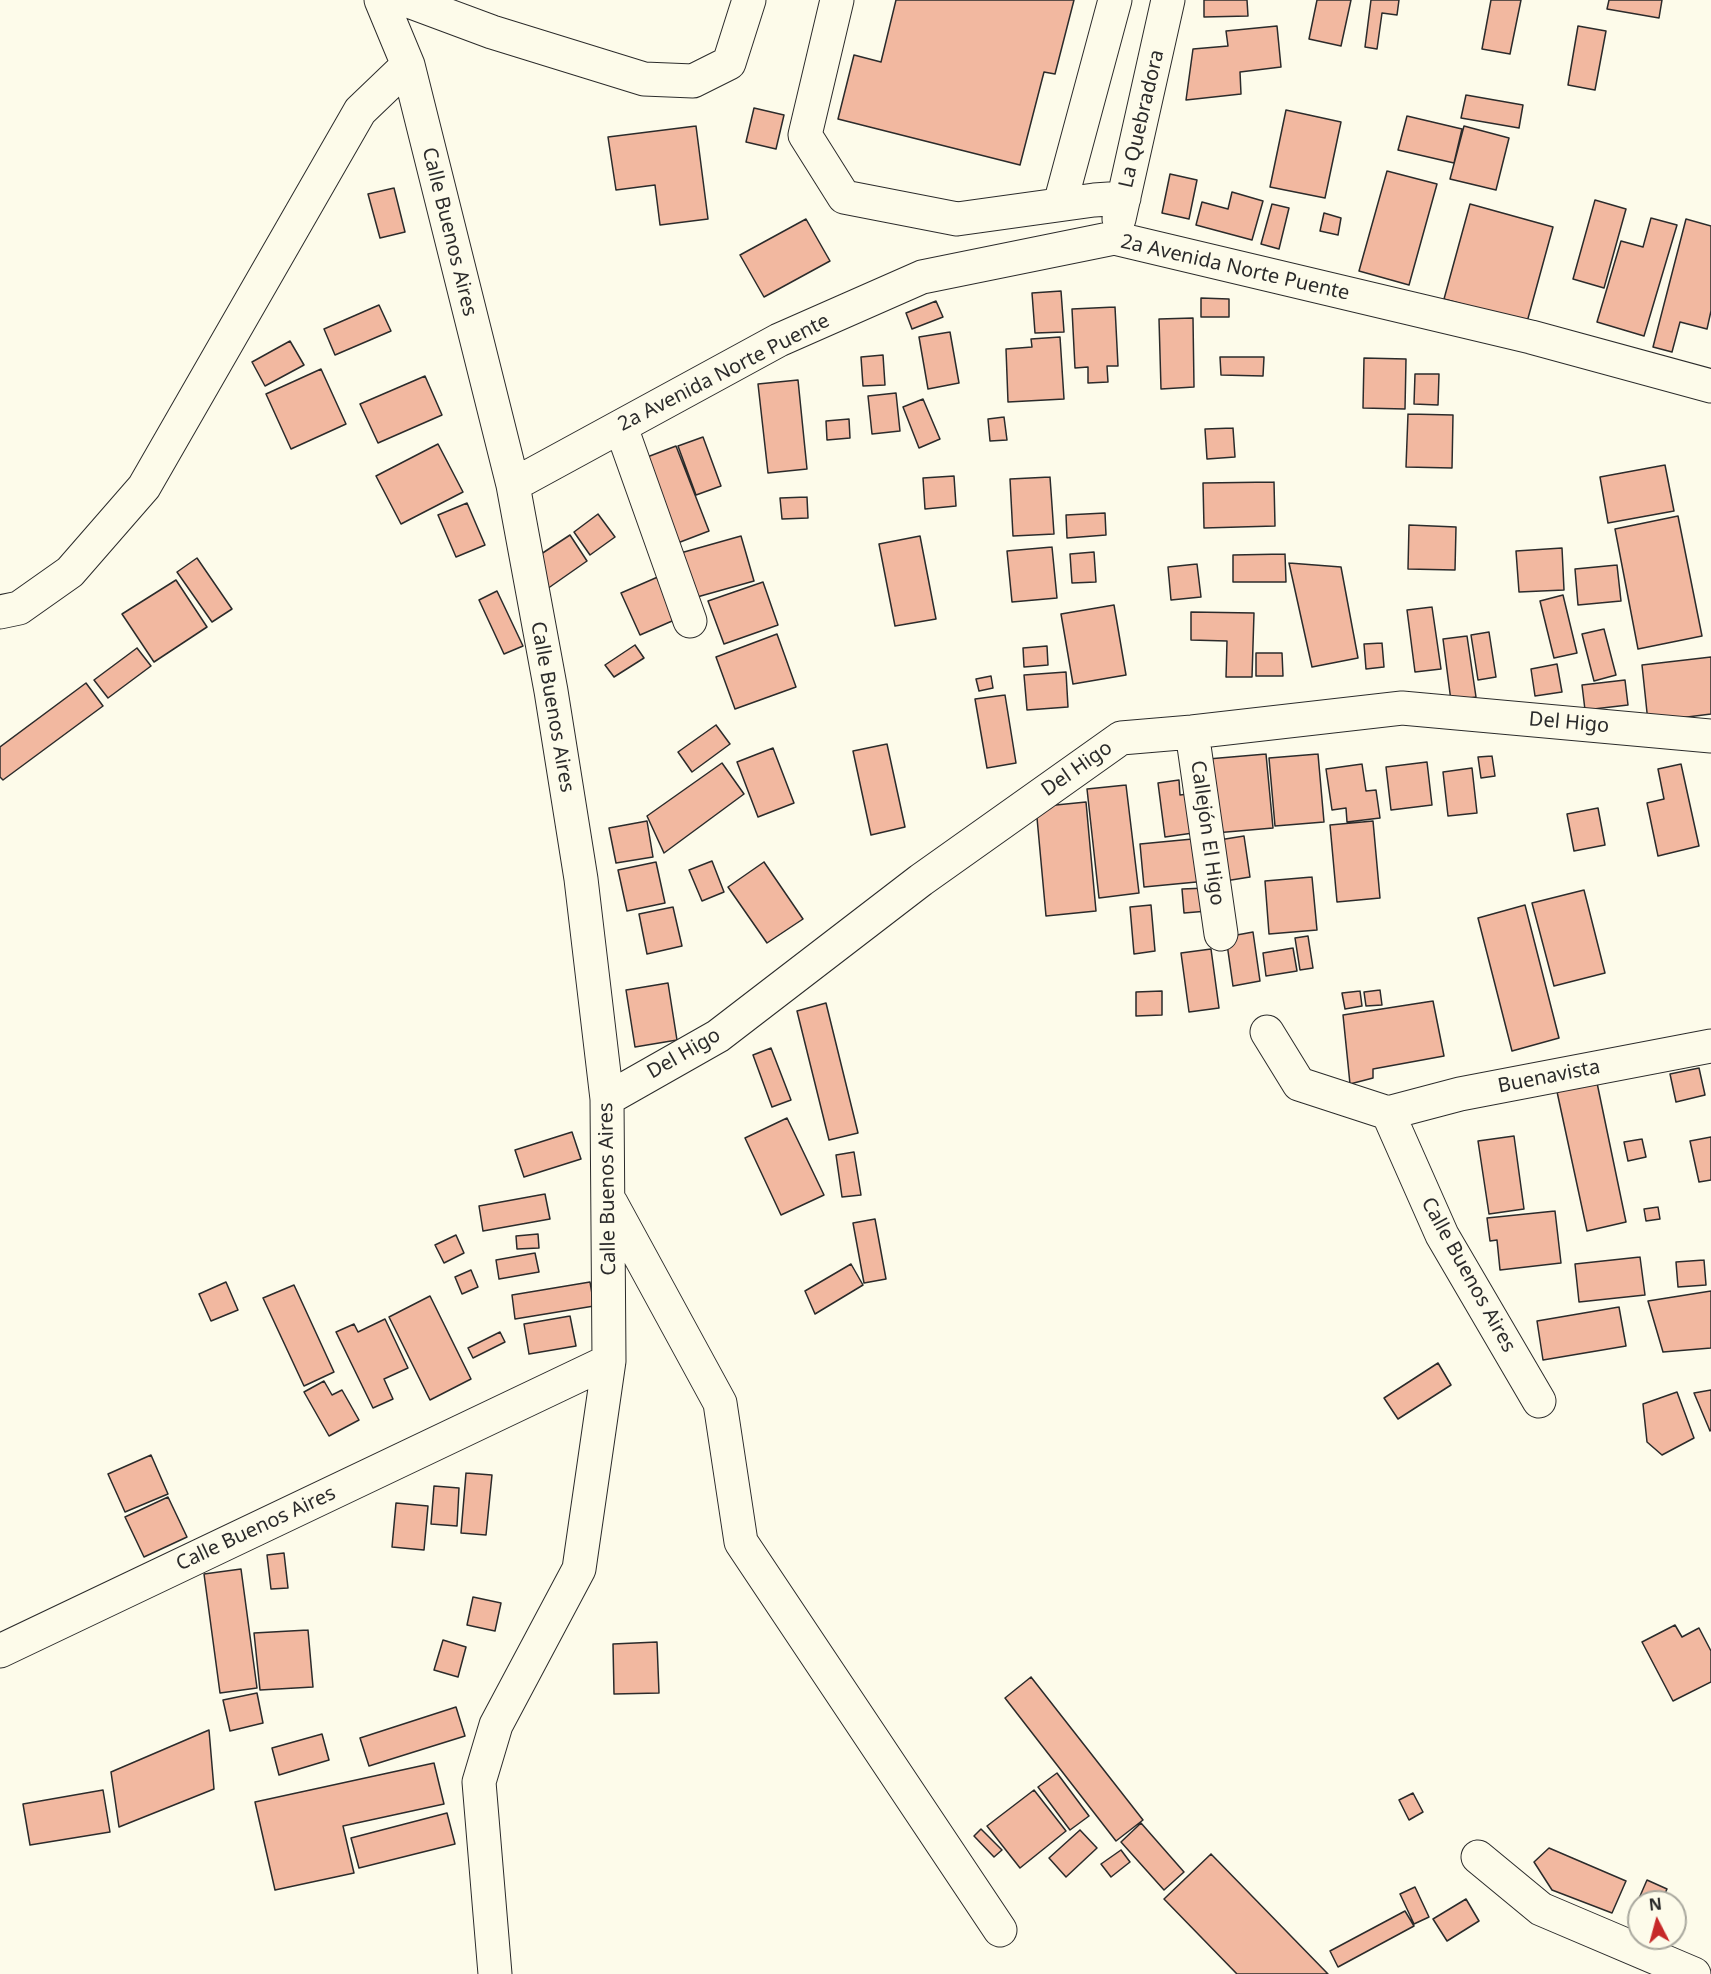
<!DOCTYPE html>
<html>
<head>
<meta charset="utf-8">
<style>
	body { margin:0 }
	#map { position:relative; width:1711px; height:1974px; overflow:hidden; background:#fdfbea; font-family:"Noto Sans",sans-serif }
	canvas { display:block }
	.north { position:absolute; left:1627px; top:1890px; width:60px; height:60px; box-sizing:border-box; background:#fdfbea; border:2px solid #a9a89e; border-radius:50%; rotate:354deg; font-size:16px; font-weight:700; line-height:24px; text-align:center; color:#2b2b2b }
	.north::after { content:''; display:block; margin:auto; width:21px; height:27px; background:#c62828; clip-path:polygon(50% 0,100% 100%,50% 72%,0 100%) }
</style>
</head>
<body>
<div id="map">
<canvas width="1711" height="1974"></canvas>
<div class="north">N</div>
</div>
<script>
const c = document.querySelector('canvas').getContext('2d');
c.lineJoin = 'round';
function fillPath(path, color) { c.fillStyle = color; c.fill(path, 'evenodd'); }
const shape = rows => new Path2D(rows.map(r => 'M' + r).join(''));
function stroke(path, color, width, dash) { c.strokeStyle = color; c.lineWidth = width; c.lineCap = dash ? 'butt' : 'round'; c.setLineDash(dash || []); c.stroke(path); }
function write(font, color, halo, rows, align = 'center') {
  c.font = font + ' "Noto Sans",sans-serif'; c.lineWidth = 4.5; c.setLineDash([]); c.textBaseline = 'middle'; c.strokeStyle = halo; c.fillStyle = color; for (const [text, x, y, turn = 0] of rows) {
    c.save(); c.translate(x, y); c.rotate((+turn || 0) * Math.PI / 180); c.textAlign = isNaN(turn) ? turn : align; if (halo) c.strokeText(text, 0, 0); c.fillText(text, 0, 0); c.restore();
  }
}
const building = shape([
	[896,0,1074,0,1055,74,1044,72,1020,165,838,119,854,55,881,62,896,0],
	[1204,0,1247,0,1248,16,1204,17,1204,0],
	[1317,0,1351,0,1341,46,1309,39,1317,0],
	[1371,0,1399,0,1397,15,1382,13,1377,49,1365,47,1371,0],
	[1491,0,1521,0,1510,54,1482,49,1491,0],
	[1609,0,1662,0,1659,18,1607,9,1609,0],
	[1277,26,1281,67,1240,72,1241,94,1186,100,1193,49,1228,46,1226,31,1277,26],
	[1578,26,1606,31,1595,90,1568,85,1578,26],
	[1466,95,1523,105,1519,128,1461,118,1466,95],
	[754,108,784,115,776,149,746,142,754,108],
	[1286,110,1341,122,1325,198,1270,187,1286,110],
	[1407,116,1462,129,1454,163,1398,150,1407,116],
	[696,126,708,219,660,225,655,185,616,190,608,137,696,126],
	[1464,126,1509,138,1496,190,1450,179,1464,126],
	[1387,171,1437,184,1409,285,1359,271,1387,171],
	[1170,174,1197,180,1189,219,1162,213,1170,174],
	[394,188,405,232,380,238,368,194,394,188],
	[1232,192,1263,201,1252,240,1196,225,1202,202,1228,209,1232,192],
	[1595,200,1626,209,1604,288,1573,279,1595,200],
	[1272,204,1289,208,1279,249,1261,244,1272,204],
	[1470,204,1553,227,1527,322,1444,299,1470,204],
	[1324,213,1341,218,1338,235,1320,231,1324,213],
	[1651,218,1677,225,1644,336,1597,322,1621,241,1643,247,1651,218],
	[806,219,830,261,764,297,740,255,806,219],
	[1686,219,1711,226,1711,311,1707,329,1680,322,1672,352,1653,347,1686,219],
	[1061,291,1064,332,1035,333,1032,293,1061,291],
	[1201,298,1229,299,1229,317,1201,317,1201,298],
	[936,301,943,317,912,329,906,313,936,301],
	[379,305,391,331,335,355,324,329,379,305],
	[1115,307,1118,366,1107,366,1108,382,1088,383,1088,367,1075,368,1072,309,1115,307],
	[1193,318,1194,387,1161,389,1159,319,1193,318],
	[950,332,959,383,928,389,919,337,950,332],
	[1060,337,1064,399,1008,402,1006,349,1032,347,1031,339,1060,337],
	[290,341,304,365,265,386,252,362,290,341],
	[883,355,885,385,863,386,861,357,883,355],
	[1220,357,1264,357,1263,376,1221,375,1220,357],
	[1364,358,1406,359,1405,409,1363,408,1364,358],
	[321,369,346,424,291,449,266,394,321,369],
	[1415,374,1439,374,1438,405,1414,404,1415,374],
	[425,376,442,415,378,443,360,404,425,376],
	[798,380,807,469,768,473,758,384,798,380],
	[896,393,900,431,872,434,868,396,896,393],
	[923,399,940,439,919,448,903,407,923,399],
	[1408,414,1453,415,1452,468,1406,467,1408,414],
	[1004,417,1007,440,990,441,988,419,1004,417],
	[849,419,850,438,827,440,826,421,849,419],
	[1233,428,1235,457,1207,459,1205,429,1233,428],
	[703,437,721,486,696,495,678,446,703,437],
	[438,444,463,492,401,524,376,476,438,444],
	[676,446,709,531,675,544,642,459,676,446],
	[1665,465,1674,511,1608,523,1600,477,1665,465],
	[954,476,956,506,925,509,923,478,954,476],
	[1050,477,1054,534,1013,536,1010,479,1050,477],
	[1274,482,1275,526,1204,528,1203,483,1274,482],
	[807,497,808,518,782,519,780,498,807,497],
	[467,503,485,545,456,557,438,515,467,503],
	[1105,513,1106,535,1067,538,1066,515,1105,513],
	[598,514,615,537,590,555,574,532,598,514],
	[1678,516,1702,636,1638,649,1615,529,1678,516],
	[1409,525,1456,527,1455,570,1408,569,1409,525],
	[570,535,587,561,547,589,529,562,570,535],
	[741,536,754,581,690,599,677,554,741,536],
	[920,536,936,619,895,626,879,544,920,536],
	[1052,547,1057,598,1012,602,1007,551,1052,547],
	[1562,548,1564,590,1519,592,1516,551,1562,548],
	[1094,552,1096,582,1072,583,1070,554,1094,552],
	[1285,554,1286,582,1233,582,1233,555,1285,554],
	[197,558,232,609,212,622,177,572,197,558],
	[1289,563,1341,567,1358,658,1312,667,1289,563],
	[1197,564,1201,597,1171,600,1168,567,1197,564],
	[1617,565,1621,601,1578,605,1575,569,1617,565],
	[660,576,679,618,640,635,621,593,660,576],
	[176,580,207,627,154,662,122,614,176,580],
	[763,582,778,625,724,644,708,601,763,582],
	[497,591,523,646,504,654,479,600,497,591],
	[1563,595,1577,653,1554,658,1540,601,1563,595],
	[1114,605,1126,675,1073,684,1061,614,1114,605],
	[1432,607,1441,669,1415,672,1407,610,1432,607],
	[1191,612,1254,613,1252,677,1226,677,1227,641,1191,640,1191,612],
	[1604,629,1616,675,1594,681,1582,634,1604,629],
	[1489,632,1496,677,1478,680,1471,635,1489,632],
	[777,634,796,687,735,709,716,657,777,634],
	[1467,636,1476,697,1451,701,1443,639,1467,636],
	[1382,643,1384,667,1366,669,1364,644,1382,643],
	[635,645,644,658,614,677,605,665,635,645],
	[1047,646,1048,665,1024,667,1023,648,1047,646],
	[137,648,151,666,108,698,94,680,137,648],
	[1256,653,1282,653,1283,676,1256,676,1256,653],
	[1711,657,1711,714,1648,722,1642,665,1711,657],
	[1557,664,1562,692,1535,696,1531,669,1557,664],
	[1066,672,1068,707,1027,710,1024,675,1066,672],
	[991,676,993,688,979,691,976,679,991,676],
	[1625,680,1628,705,1585,710,1582,685,1625,680],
	[86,683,103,706,3,780,0,777,0,747,86,683],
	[1005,695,1016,763,987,768,975,699,1005,695],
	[716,725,730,744,692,772,678,752,716,725],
	[887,744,905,827,871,835,853,751,887,744],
	[773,748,794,803,758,817,737,762,773,748],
	[1266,754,1273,828,1215,833,1208,759,1266,754],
	[1318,754,1324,822,1275,826,1269,758,1318,754],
	[1492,756,1495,776,1481,778,1478,757,1492,756],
	[1427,762,1432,805,1391,810,1386,767,1427,762],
	[722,763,744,794,664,853,647,816,722,763],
	[1362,764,1366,791,1376,790,1380,818,1347,822,1346,808,1332,810,1326,769,1362,764],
	[1681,764,1699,846,1658,856,1647,803,1664,799,1658,769,1681,764],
	[1472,768,1477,813,1448,816,1443,772,1472,768],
	[1179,780,1180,795,1196,793,1200,832,1165,837,1158,783,1179,780],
	[1126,785,1139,893,1099,898,1087,789,1126,785],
	[1086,802,1096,911,1046,916,1036,807,1086,802],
	[1598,808,1605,845,1574,851,1567,814,1598,808],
	[647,821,653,857,616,863,609,828,647,821],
	[1373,821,1380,898,1337,902,1330,825,1373,821],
	[1244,836,1250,877,1225,881,1219,840,1244,836],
	[1203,838,1207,881,1144,887,1140,844,1203,838],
	[712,861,724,892,702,901,689,870,712,861],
	[656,862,665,903,627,911,618,870,656,862],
	[764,862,803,919,767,943,728,887,764,862],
	[1312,877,1317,930,1269,934,1265,881,1312,877],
	[1207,888,1208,911,1184,913,1182,889,1207,888],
	[1584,890,1605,973,1554,986,1532,903,1584,890],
	[1151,905,1155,951,1134,954,1130,907,1151,905],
	[1525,905,1559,1038,1512,1051,1478,918,1525,905],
	[673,907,682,946,647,954,639,914,673,907],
	[1253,932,1260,981,1233,986,1226,937,1253,932],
	[1308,936,1313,968,1300,970,1295,938,1308,936],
	[1293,948,1297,971,1266,976,1263,953,1293,948],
	[1211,949,1219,1008,1189,1012,1181,953,1211,949],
	[668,983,677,1040,635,1047,626,990,668,983],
	[1380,990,1382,1005,1366,1006,1364,992,1380,990],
	[1162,991,1162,1015,1136,1016,1136,992,1162,991],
	[1360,991,1362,1006,1345,1009,1342,993,1360,991],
	[1433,1001,1444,1056,1373,1069,1373,1078,1350,1084,1343,1015,1433,1001],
	[826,1003,858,1133,829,1140,797,1011,826,1003],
	[771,1048,791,1100,772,1107,753,1055,771,1048],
	[1699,1068,1705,1095,1676,1102,1670,1074,1699,1068],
	[1596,1078,1626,1222,1587,1231,1556,1087,1596,1078],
	[787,1118,824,1195,781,1215,745,1138,787,1118],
	[572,1132,581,1159,524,1177,515,1150,572,1132],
	[1514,1136,1524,1209,1489,1214,1478,1141,1514,1136],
	[1711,1137,1711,1180,1699,1182,1690,1141,1711,1137],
	[1642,1139,1646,1157,1628,1161,1624,1142,1642,1139],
	[854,1152,861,1195,842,1197,836,1155,854,1152],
	[545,1194,550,1219,483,1231,479,1206,545,1194],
	[1658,1207,1660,1219,1646,1221,1644,1209,1658,1207],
	[1555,1211,1561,1263,1500,1270,1497,1240,1490,1241,1487,1218,1555,1211],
	[875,1219,886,1279,864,1283,853,1223,875,1219],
	[538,1234,539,1248,517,1249,516,1236,538,1234],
	[456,1235,464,1253,444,1263,435,1245,456,1235],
	[535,1253,539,1272,499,1279,496,1260,535,1253],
	[1640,1257,1645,1295,1579,1302,1575,1264,1640,1257],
	[1704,1260,1706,1285,1678,1287,1676,1262,1704,1260],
	[851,1264,863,1285,815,1314,805,1291,851,1264],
	[471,1270,478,1287,462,1294,455,1277,471,1270],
	[226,1282,238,1310,211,1321,199,1294,226,1282],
	[590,1282,594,1306,515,1319,512,1295,590,1282],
	[294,1285,334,1372,304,1386,263,1298,294,1285],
	[1711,1291,1711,1348,1663,1352,1648,1301,1711,1291],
	[430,1296,471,1379,430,1400,389,1317,430,1296],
	[1619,1307,1626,1346,1543,1360,1537,1321,1619,1307],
	[570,1316,576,1346,529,1354,524,1324,570,1316],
	[385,1319,408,1368,384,1379,393,1399,373,1408,336,1332,354,1324,358,1332,385,1319],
	[500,1332,505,1342,473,1358,468,1348,500,1332],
	[1438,1363,1451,1385,1398,1419,1384,1398,1438,1363],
	[324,1381,332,1395,342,1390,359,1420,329,1436,304,1392,324,1381],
	[1711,1390,1711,1430,1710,1431,1694,1393,1711,1390],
	[1677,1392,1694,1438,1662,1455,1647,1442,1643,1404,1677,1392],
	[151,1455,168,1494,125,1512,108,1474,151,1455],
	[466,1473,492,1475,486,1535,461,1533,466,1473],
	[434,1486,459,1488,457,1526,431,1524,434,1486],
	[168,1497,187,1537,144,1557,125,1517,168,1497],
	[396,1503,428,1506,424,1550,392,1547,396,1503],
	[284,1553,288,1588,271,1589,267,1555,284,1553],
	[241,1569,257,1688,220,1693,204,1574,241,1569],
	[473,1597,501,1603,495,1631,467,1625,473,1597],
	[1675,1625,1682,1637,1699,1628,1711,1651,1711,1682,1673,1701,1642,1642,1675,1625],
	[308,1630,313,1687,260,1690,254,1633,308,1630],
	[443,1640,466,1647,458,1677,434,1670,443,1640],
	[657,1642,659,1693,614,1694,613,1644,657,1642],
	[1031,1677,1143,1820,1116,1841,1005,1698,1031,1677],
	[257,1693,263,1723,230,1731,223,1700,257,1693],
	[456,1707,465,1736,369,1766,360,1738,456,1707],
	[209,1730,214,1789,119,1827,111,1772,209,1730],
	[322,1734,329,1760,279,1775,272,1748,322,1734],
	[434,1763,444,1804,343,1826,354,1873,275,1890,255,1802,434,1763],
	[1057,1773,1089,1816,1070,1830,1038,1787,1057,1773],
	[103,1790,110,1832,30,1845,23,1804,103,1790],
	[1034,1790,1066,1831,1020,1868,987,1826,1034,1790],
	[1413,1793,1423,1812,1409,1820,1399,1800,1413,1793],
	[447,1813,455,1844,359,1868,351,1838,447,1813],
	[1141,1823,1184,1872,1164,1890,1121,1842,1141,1823],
	[981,1829,1002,1850,994,1857,974,1836,981,1829],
	[1080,1830,1097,1848,1066,1877,1049,1858,1080,1830],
	[1549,1848,1626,1881,1612,1913,1552,1890,1534,1862,1549,1848],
	[1121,1850,1130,1862,1111,1877,1101,1864,1121,1850],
	[1211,1854,1328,1974,1237,1974,1164,1899,1211,1854],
	[1647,1880,1667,1889,1661,1902,1639,1902,1639,1923,1630,1919,1647,1880],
	[1415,1887,1429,1917,1414,1924,1400,1894,1415,1887],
	[1466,1899,1479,1921,1447,1941,1433,1919,1466,1899],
	[1405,1911,1414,1926,1338,1967,1330,1951,1405,1911]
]);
fillPath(building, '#f2b8a0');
stroke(building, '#2b2b2b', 1.5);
const minor = shape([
	[381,0,408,65,513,485,551,691,581,879,607,1099,609,1361,579,1569,496,1725,479,1782,495,1974],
	[406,0,492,32,644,79,693,81,729,63,749,0],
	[837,0,805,135,844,197,957,219,1094,200,1124,198],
	[1060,204,1115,0],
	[1119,219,1168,0],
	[621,427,690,621],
	[513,485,779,340,922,277,1114,238,1531,337,1711,386],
	[0,612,19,608,70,572,144,487,360,111,408,65],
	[1192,732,1221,934],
	[1267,1032,1299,1084,1388,1113],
	[607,1099,718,1036,921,880,1121,738,1192,732,1402,708,1711,736],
	[1388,1113,1460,1094,1711,1046],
	[1388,1113,1442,1235,1539,1401],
	[611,1203,720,1403,741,1542,1000,1930],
	[0,1651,609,1361],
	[1478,1857,1541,1909,1694,1974]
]);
stroke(minor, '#2b2b2b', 35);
stroke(minor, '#fdfbea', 33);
write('20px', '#2b2b2b', '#fdfbea', [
	["La Quebradora",1142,119,-77],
	["Calle Buenos Aires",449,232,76],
	["2a Avenida Norte Puente",1235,268,13],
	["2a Avenida Norte Puente",724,373,-27],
	["Calle Buenos Aires",552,707,80],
	["Del Higo",1569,723,5],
	["Del Higo",1077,769,-35],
	["Callejón El Higo",1207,833,82],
	["Del Higo",684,1054,-30],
	["Buenavista",1549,1077,-11],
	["Calle Buenos Aires",608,1189,-91],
	["Calle Buenos Aires",1468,1275,61],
	["Calle Buenos Aires",256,1529,-25]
]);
</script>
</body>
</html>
